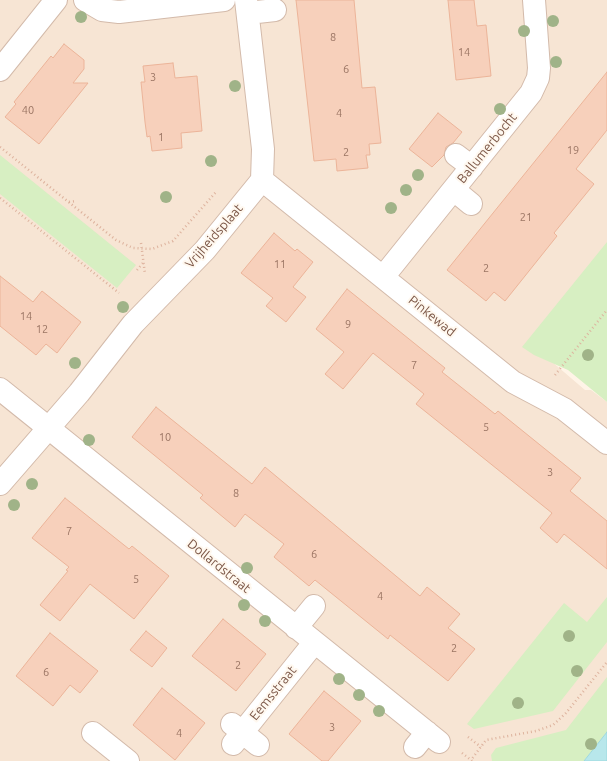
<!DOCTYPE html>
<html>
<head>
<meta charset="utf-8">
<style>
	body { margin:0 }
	canvas { display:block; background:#fff4e7 }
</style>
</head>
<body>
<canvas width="607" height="761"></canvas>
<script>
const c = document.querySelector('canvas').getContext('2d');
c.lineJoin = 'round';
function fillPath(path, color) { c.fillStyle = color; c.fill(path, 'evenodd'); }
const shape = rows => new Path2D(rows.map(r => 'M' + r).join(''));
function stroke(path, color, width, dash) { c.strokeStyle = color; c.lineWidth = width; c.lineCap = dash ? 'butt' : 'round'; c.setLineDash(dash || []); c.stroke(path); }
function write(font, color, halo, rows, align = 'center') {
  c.font = font + ' Ubuntu,sans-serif'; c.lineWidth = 4; c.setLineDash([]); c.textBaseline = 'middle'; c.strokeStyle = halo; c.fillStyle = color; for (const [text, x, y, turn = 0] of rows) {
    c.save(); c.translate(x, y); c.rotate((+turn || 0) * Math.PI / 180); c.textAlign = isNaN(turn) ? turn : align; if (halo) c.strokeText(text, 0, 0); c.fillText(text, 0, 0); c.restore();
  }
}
fillPath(shape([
	[0,0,607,0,607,246,530,343,585,390,591,390,607,402,607,731,583,761,0,761]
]), '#f7e5d4');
fillPath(shape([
	[0,155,136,265,117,288,0,194],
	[607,242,607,402,568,370,534,355,522,347],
	[607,597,607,642,553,711,474,729,467,724,564,603,587,622],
	[607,677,607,732,584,761,492,761,491,755,496,748,566,730]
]), '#d7efc2');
const water = shape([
	[607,732,607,761,584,761,607,732]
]);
fillPath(water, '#b8e7eb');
stroke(water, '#9dd8de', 1);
const building = shape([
	[296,0,354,0,362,88,375,87,381,143,369,144,370,155,366,155,368,168,337,171,336,159,314,161,296,0],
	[448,0,474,0,477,26,486,25,491,76,456,80,448,0],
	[64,44,84,60,84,69,73,83,88,83,39,144,5,117,16,104,14,102,51,56,53,58,64,44],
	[173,63,175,78,197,76,202,131,181,133,182,148,152,151,150,136,147,137,145,122,141,82,145,82,143,66,173,63],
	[607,72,607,130,576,169,594,184,554,233,557,236,505,301,494,292,486,301,447,270,607,72],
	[438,113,462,132,453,143,446,147,444,155,432,167,409,149,438,113],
	[274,233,295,251,297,249,313,262,293,287,306,297,286,322,266,306,273,298,241,273,274,233],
	[0,276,33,302,42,291,81,322,57,353,46,344,36,355,0,326,0,276],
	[347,289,445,368,442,372,495,414,498,411,581,478,570,491,607,521,607,569,564,534,557,543,540,528,552,513,416,404,424,394,373,353,343,389,325,374,344,352,316,329,347,289],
	[156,407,252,484,265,467,420,596,427,587,460,614,448,628,475,649,448,681,390,635,388,639,315,580,309,586,274,557,284,544,245,514,235,527,200,498,203,495,132,437,156,407],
	[65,498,129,549,132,546,169,576,134,619,90,584,60,621,40,605,68,571,66,570,69,567,32,538,65,498],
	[223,619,266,654,236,691,192,656,223,619],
	[146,631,167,648,152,667,130,650,146,631],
	[50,633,98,671,80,693,70,685,53,706,16,676,50,633],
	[162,688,205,723,175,760,133,725,162,688],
	[324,691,361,721,328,761,322,761,289,734,324,691]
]);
fillPath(building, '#f7d0bb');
stroke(building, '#ecb499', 1);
const minor = shape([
	[85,0,102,10,119,12,224,0],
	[248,13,275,10],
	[0,70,56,0],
	[456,155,472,167],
	[262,180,513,382,564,409,607,443],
	[454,190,471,204],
	[383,277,531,93,538,78,539,68,534,0],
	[0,389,439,742],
	[0,484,79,393,133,324,205,250,262,180,263,149,246,0],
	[296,628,314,606],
	[232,724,258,745],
	[93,733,128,761],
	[233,744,314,643],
	[415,747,427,732]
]);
stroke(minor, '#d3baaa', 24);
stroke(shape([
	[0,147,116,240,133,248,152,249,173,241,216,192],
	[0,198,119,293],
	[69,202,76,201],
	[141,243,145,274],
	[137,270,143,263],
	[555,375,607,310],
	[468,737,481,747],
	[462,753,471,760],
	[472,761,471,760,486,740,536,731,553,725,566,713,607,662]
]), '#ddb29d', 2.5, [1, 3]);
stroke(minor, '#fff', 22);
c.fillStyle = '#a0b388';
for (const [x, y] of [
	[81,17],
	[553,21],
	[524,31],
	[556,62],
	[235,86],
	[500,109],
	[211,161],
	[418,175],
	[406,190],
	[166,197],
	[391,208],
	[123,307],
	[588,355],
	[75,363],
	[89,440],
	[32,484],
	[14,505],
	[247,568],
	[244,605],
	[265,621],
	[569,636],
	[577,671],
	[339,679],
	[359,695],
	[518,703],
	[379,711],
	[591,744]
]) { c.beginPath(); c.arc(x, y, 6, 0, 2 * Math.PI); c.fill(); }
write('11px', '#9b7564', null, [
	["8",333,37],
	["14",464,52],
	["6",346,69],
	["3",153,77],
	["40",28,110],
	["4",339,113],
	["1",161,137],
	["19",573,150],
	["2",346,152],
	["21",526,217],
	["11",280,264],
	["2",486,268],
	["14",26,316],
	["9",348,324],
	["12",42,329],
	["7",414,365],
	["5",486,427],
	["10",165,437],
	["3",550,472],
	["8",236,493],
	["7",69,531],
	["6",314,554],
	["5",136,579],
	["4",380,596],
	["2",454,648],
	["2",238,665],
	["6",46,672],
	["3",332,727],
	["4",179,733]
]);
write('13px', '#7c5747', '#fff8ef', [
	["Ballumerbocht",487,148,-51],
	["Vrijheidsplaat",214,236,-49],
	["Pinkewad",432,316,39],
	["Dollardstraat",219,566,39],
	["Eemsstraat",273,693,-51]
]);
</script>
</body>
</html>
